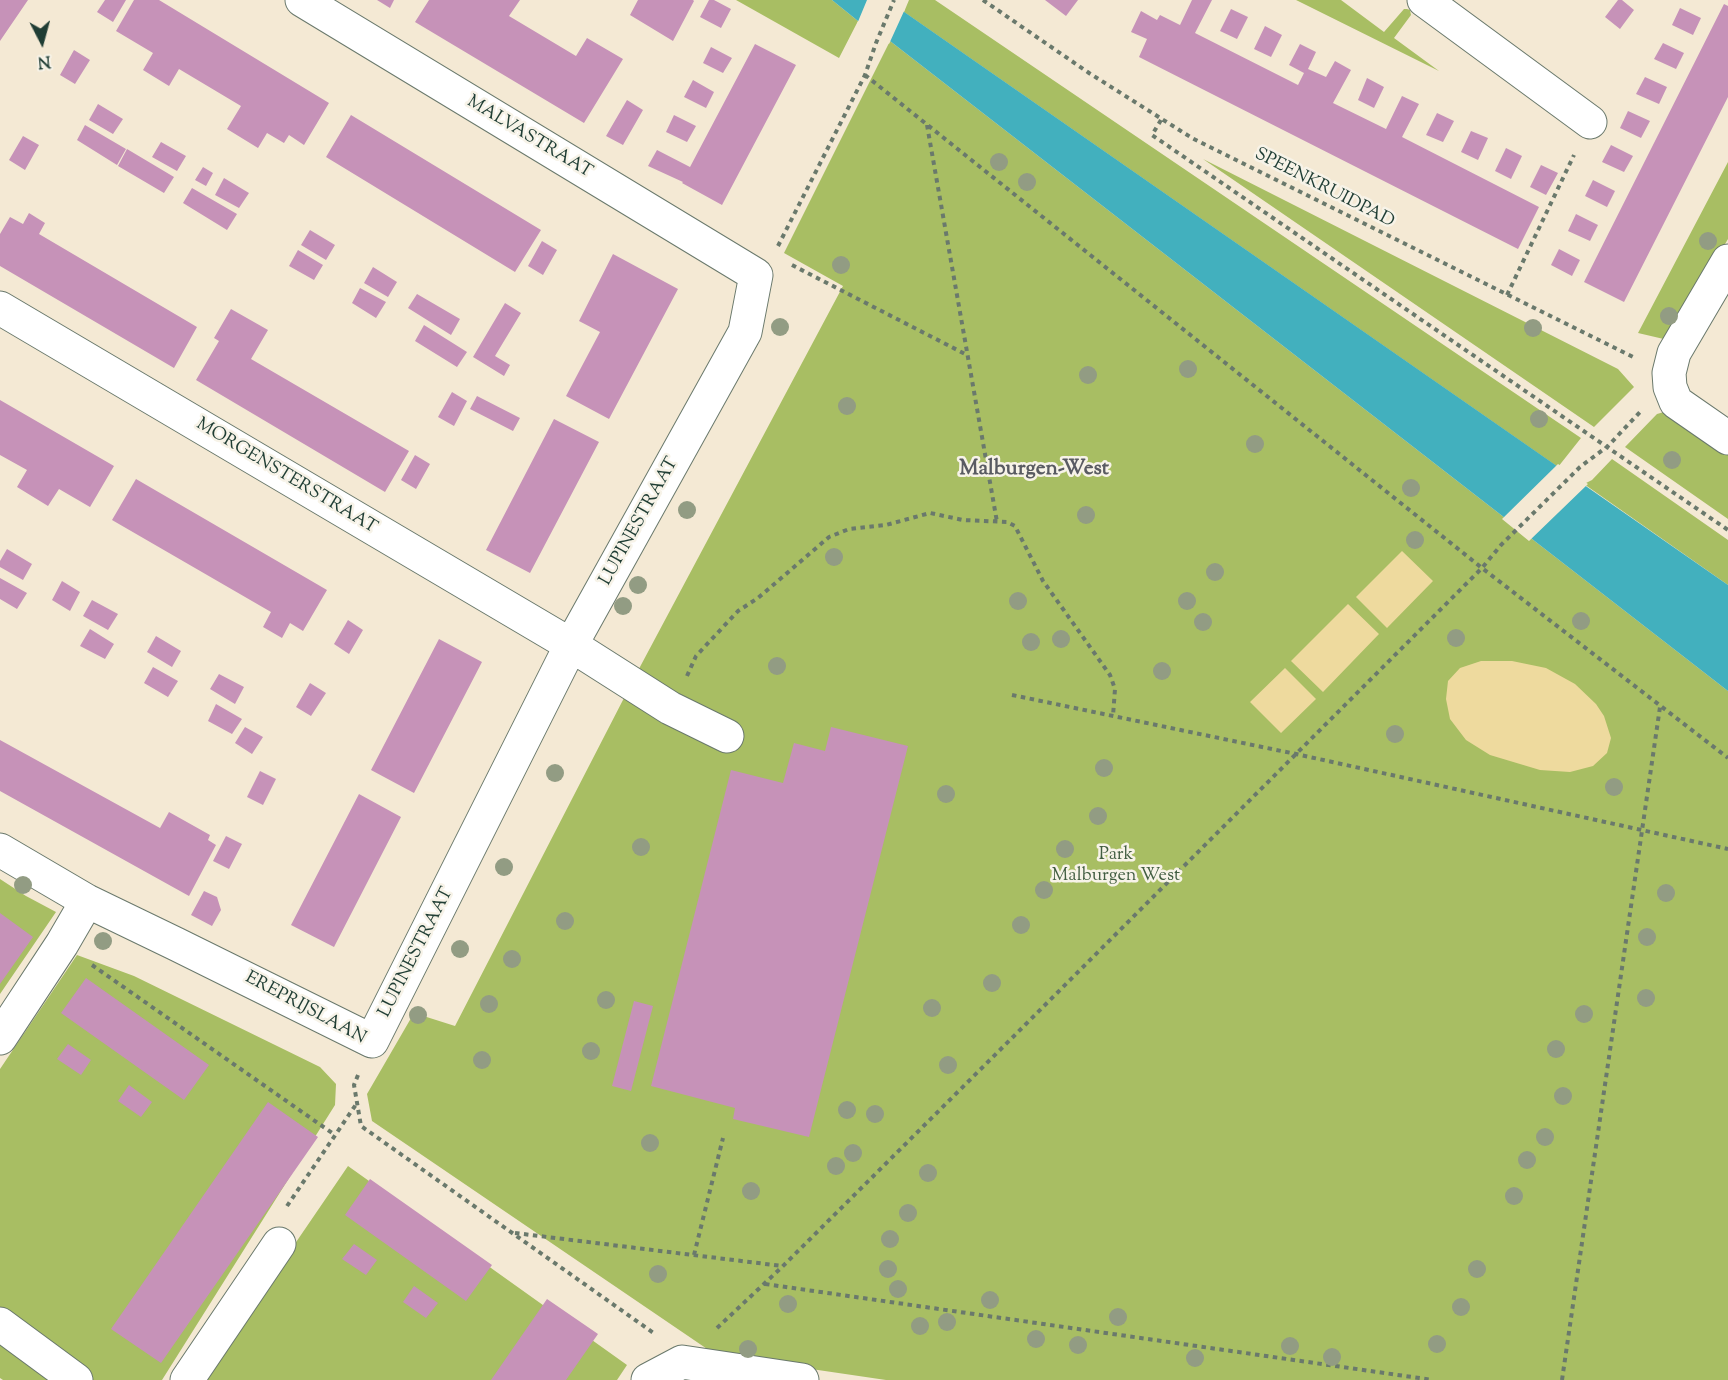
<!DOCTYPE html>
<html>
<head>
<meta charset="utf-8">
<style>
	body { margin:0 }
	#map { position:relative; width:1728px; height:1380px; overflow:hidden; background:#f4e9d4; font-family:"Sorts Mill Goudy",serif }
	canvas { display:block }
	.north { position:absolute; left:12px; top:12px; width:60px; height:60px; -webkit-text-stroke:4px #f7f3e8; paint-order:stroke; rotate:174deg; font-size:16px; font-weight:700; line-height:24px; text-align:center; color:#1f3d34 }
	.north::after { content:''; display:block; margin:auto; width:21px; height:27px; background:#1f3d34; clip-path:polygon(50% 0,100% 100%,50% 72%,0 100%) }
</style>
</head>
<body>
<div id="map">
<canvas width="1728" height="1380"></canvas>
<div class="north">N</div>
</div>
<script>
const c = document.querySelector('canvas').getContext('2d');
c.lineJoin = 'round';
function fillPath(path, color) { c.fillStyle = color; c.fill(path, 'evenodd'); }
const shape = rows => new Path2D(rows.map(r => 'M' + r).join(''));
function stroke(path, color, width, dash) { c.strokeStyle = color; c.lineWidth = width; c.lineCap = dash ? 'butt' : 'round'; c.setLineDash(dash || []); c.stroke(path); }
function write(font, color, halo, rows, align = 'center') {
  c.font = font + ' "Sorts Mill Goudy",serif'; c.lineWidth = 5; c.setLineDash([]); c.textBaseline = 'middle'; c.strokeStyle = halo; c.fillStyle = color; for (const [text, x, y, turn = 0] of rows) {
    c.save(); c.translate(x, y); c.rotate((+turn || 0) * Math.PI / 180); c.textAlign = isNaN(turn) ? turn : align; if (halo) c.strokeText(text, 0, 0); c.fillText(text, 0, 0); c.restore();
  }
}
fillPath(shape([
	[736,0,832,0,858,21,839,58],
	[909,0,935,0,1581,438,1558,467,904,12],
	[1296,0,1341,0,1384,32,1404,9,1407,9,1410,10,1411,15,1394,38,1439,71],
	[890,41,1728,691,1728,1380,886,1380,716,1355,372,1121,367,1094,414,1013,455,1026,641,665,843,286,784,253],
	[1203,159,1618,369,1634,387,1594,427],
	[1728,162,1728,239,1668,340,1638,333],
	[1664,412,1728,453,1728,519,1625,447,1657,414],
	[1612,459,1728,540,1728,585,1584,484,1592,480],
	[0,879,26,896,56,912,0,994],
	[77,955,134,976,320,1067,336,1084,335,1105,162,1380,84,1380,0,1318,0,1069],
	[348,1166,627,1365,617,1380,202,1380],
	[0,1328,73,1380,3,1380,0,1378]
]), '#a8be63');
fillPath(shape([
	[1402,551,1433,581,1387,628,1356,597],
	[1348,604,1379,634,1323,692,1291,661],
	[1481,661,1512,661,1546,668,1575,684,1596,704,1604,716,1611,738,1607,753,1593,766,1570,772,1540,770,1490,755,1466,740,1450,719,1446,699,1448,681,1460,668],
	[1285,668,1316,699,1281,733,1250,702]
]), '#eeda9e');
fillPath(shape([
	[832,0,887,0,1728,585,1728,691,890,41,858,21]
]), '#42b0be');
fillPath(shape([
	[867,0,892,0,905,9,889,44,857,24],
	[1558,464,1588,484,1529,541,1502,519]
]), '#f4e9d4');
fillPath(shape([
	[0,0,28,0,0,41],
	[105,0,126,0,113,22,97,12],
	[134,0,159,0,329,103,304,145,289,135,284,143,267,133,258,148,227,129,241,106,179,69,169,86,143,70,153,53,116,31],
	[377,0,394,0,390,8],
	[429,0,520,0,509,16,576,56,587,38,623,59,584,123,415,22],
	[638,0,693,0,694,1,673,41,630,15],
	[709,0,714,0,731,9,721,28,700,17],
	[1045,0,1078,0,1066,16],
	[1192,0,1212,0,1195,33,1298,85,1304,73,1289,65,1300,44,1316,52,1308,69,1326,77,1335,61,1351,70,1333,103,1386,129,1402,96,1419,104,1402,137,1539,207,1518,249,1139,57,1147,39,1131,32,1141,11,1157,20,1160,15,1180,25],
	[1618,0,1622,0,1634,10,1620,29,1605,17],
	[1724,4,1728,6,1728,97,1624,302,1584,282],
	[1680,8,1701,18,1693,35,1672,25],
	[1231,9,1248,17,1237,39,1220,31],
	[1265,26,1282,35,1271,57,1254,49],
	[1663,43,1684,53,1676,69,1654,59],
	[755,44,796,65,722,205,682,183,683,182,648,166,657,150,690,167],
	[711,47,732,58,723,73,703,63],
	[74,50,90,60,75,84,60,75],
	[1645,77,1667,87,1659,104,1636,94],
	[1367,78,1384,87,1374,108,1358,100],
	[693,80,714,92,706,108,684,97],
	[627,100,643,110,623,145,606,136],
	[98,104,123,119,113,134,89,120],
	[1628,111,1650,121,1641,138,1620,128],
	[1437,113,1454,121,1443,142,1426,135],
	[351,115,541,230,515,272,326,157],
	[674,115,696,126,687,142,666,132],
	[85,125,126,149,117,165,77,140],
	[1471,131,1488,138,1478,160,1461,152],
	[23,136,39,145,25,170,9,160],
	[161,142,186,156,177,171,152,157],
	[1611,145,1633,156,1624,172,1602,162],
	[1506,148,1522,156,1511,179,1495,171],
	[127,149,174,177,164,193,118,166],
	[1541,165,1558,173,1546,195,1530,187],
	[203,167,213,173,206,186,195,180],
	[224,178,249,193,239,208,215,195],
	[1593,180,1615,191,1607,207,1585,196],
	[192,188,237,214,227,230,183,203],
	[29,213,45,223,39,234,197,327,174,368,0,266,0,234,10,217,23,224],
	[1576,214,1598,225,1590,241,1568,231],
	[310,230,335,245,326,260,301,245],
	[542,241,557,250,543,275,528,266],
	[1559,249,1580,260,1572,276,1551,265],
	[298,250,323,265,314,280,289,266],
	[613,254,678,289,609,419,566,396,600,332,579,321],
	[373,267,397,282,388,297,364,283],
	[360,288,386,302,376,318,352,303],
	[417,294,460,319,451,335,408,308],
	[505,303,521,313,495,356,510,365,504,376,473,357],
	[231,309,268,330,251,359,409,451,385,492,196,380,219,341,214,338],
	[424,325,467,352,457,367,415,341],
	[452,392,467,401,454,426,438,417],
	[477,396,520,418,513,431,470,409],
	[0,400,114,466,90,507,59,489,48,506,17,487,27,470,0,455],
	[554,419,599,442,530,573,486,550],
	[415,455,430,464,416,489,401,480],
	[136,479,327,590,303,631,290,623,282,638,263,627,271,612,112,520],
	[7,549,32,564,23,580,0,567,0,561],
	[0,578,27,593,17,609,0,599],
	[62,581,80,592,70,611,52,600],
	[92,600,118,614,108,630,83,616],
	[348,620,363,630,349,654,334,644],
	[90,629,114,644,105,659,80,646],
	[156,636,181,651,172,667,147,652],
	[439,639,482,662,414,793,371,770],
	[153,667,178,681,168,697,144,683],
	[219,674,244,687,235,704,210,689],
	[310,683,326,693,311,716,296,707],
	[216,704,242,719,232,734,208,721],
	[245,727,263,737,252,754,235,743],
	[831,727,908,746,809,1137,733,1119,735,1108,651,1086,731,770,783,783,794,743,825,751],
	[0,740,160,828,169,812,210,835,208,840,216,845,189,896,0,791],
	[260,771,276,779,263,805,247,797],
	[359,794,401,817,334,947,291,925],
	[226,836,242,844,229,869,213,861],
	[204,891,217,897,221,910,212,926,191,915],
	[0,913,33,937,0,984],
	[86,978,209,1065,184,1100,61,1013],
	[634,1001,653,1006,631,1091,612,1086],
	[68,1044,91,1060,81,1075,57,1059],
	[129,1085,152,1102,141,1117,118,1101],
	[268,1102,318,1137,161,1363,111,1329],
	[370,1179,492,1265,466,1301,345,1215],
	[354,1244,377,1260,366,1275,342,1259],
	[414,1286,438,1303,426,1318,403,1302],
	[547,1299,598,1334,566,1380,491,1380]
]), '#c692b8');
const minor = shape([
	[1424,0,1590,122],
	[1728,261,1674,353,1669,373,1670,387,1676,402,1728,438],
	[0,308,571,645,670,708,727,736],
	[0,850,87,901,176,944,372,1041,571,645,745,332,756,275,302,0],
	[0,1038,62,944,87,901],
	[0,1324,76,1380],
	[187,1380,279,1244],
	[648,1380,682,1362,802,1380]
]);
stroke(minor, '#6a796c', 35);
stroke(shape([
	[983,0,1089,73,1192,138,1633,357],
	[865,75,1482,568,1728,758],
	[1161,120,1152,135,1728,530],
	[927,125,997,522],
	[778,246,865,75,876,43,894,0],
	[792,265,967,355],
	[1507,295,1574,155],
	[687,676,696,656,738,611,758,598,829,537,849,529,886,525,930,513,963,520,1007,522,1015,526,1043,581,1110,675,1115,689,1113,716],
	[1012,695,1296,754,1728,849],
	[92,965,335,1135],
	[358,1075,354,1085,361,1126,655,1334],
	[287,1206,357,1103],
	[515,1233,782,1266],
	[694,1255,723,1138],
	[765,1284,1433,1380],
	[717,1328,782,1267,1025,1025,1482,568,1501,545,1580,467,1608,446,1640,412],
	[1562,1380,1660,707]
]), '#6a796c', 4, [4.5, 4.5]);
stroke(minor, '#fff', 33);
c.fillStyle = '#929c83';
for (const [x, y] of [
	[999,162],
	[1027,182],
	[1708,241],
	[841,265],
	[1669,316],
	[780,327],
	[1533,328],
	[1188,369],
	[1088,375],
	[847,406],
	[1539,419],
	[1255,444],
	[1672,460],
	[1411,488],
	[687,510],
	[1086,515],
	[1415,540],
	[834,557],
	[1215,572],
	[638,585],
	[1018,601],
	[1187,601],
	[623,606],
	[1581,621],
	[1203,622],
	[1456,638],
	[1061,639],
	[1031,642],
	[777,666],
	[1162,671],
	[1395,734],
	[1104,768],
	[555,773],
	[1614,787],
	[946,794],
	[1098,816],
	[641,847],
	[1065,849],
	[504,867],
	[23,885],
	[1044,890],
	[1666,893],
	[565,921],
	[1021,925],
	[1647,937],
	[103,941],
	[460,949],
	[512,959],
	[992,983],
	[1646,998],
	[606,1000],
	[489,1004],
	[932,1008],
	[1584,1014],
	[418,1015],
	[1556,1049],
	[591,1051],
	[482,1060],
	[948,1065],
	[1563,1096],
	[847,1110],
	[875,1114],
	[1545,1137],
	[650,1143],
	[853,1153],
	[1527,1160],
	[836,1166],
	[928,1173],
	[751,1191],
	[1514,1196],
	[908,1213],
	[890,1239],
	[888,1269],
	[1477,1269],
	[658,1274],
	[898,1289],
	[990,1300],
	[788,1304],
	[1461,1307],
	[1118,1317],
	[947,1322],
	[920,1326],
	[1036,1339],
	[1437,1344],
	[1078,1345],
	[1290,1346],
	[748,1349],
	[1332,1357],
	[1195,1358]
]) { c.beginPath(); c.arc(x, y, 9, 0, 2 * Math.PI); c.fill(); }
write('18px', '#1f3d34', '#f7f3e8', [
	["MALVASTRAAT",529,138,31],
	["SPEENKRUIDPAD",1324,189,27],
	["MORGENSTERSTRAAT",286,477,31],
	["LUPINESTRAAT",640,522,-61],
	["LUPINESTRAAT",417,953,-63],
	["EREPRIJSLAAN",305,1009,28]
]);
write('18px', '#415d40', '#f7f3e8', [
	["Park",1116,856],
	["Malburgen West",1116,877]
]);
write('bold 21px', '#595b62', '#f7f3e8', [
	["Malburgen-West",1034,470]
]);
</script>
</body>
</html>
